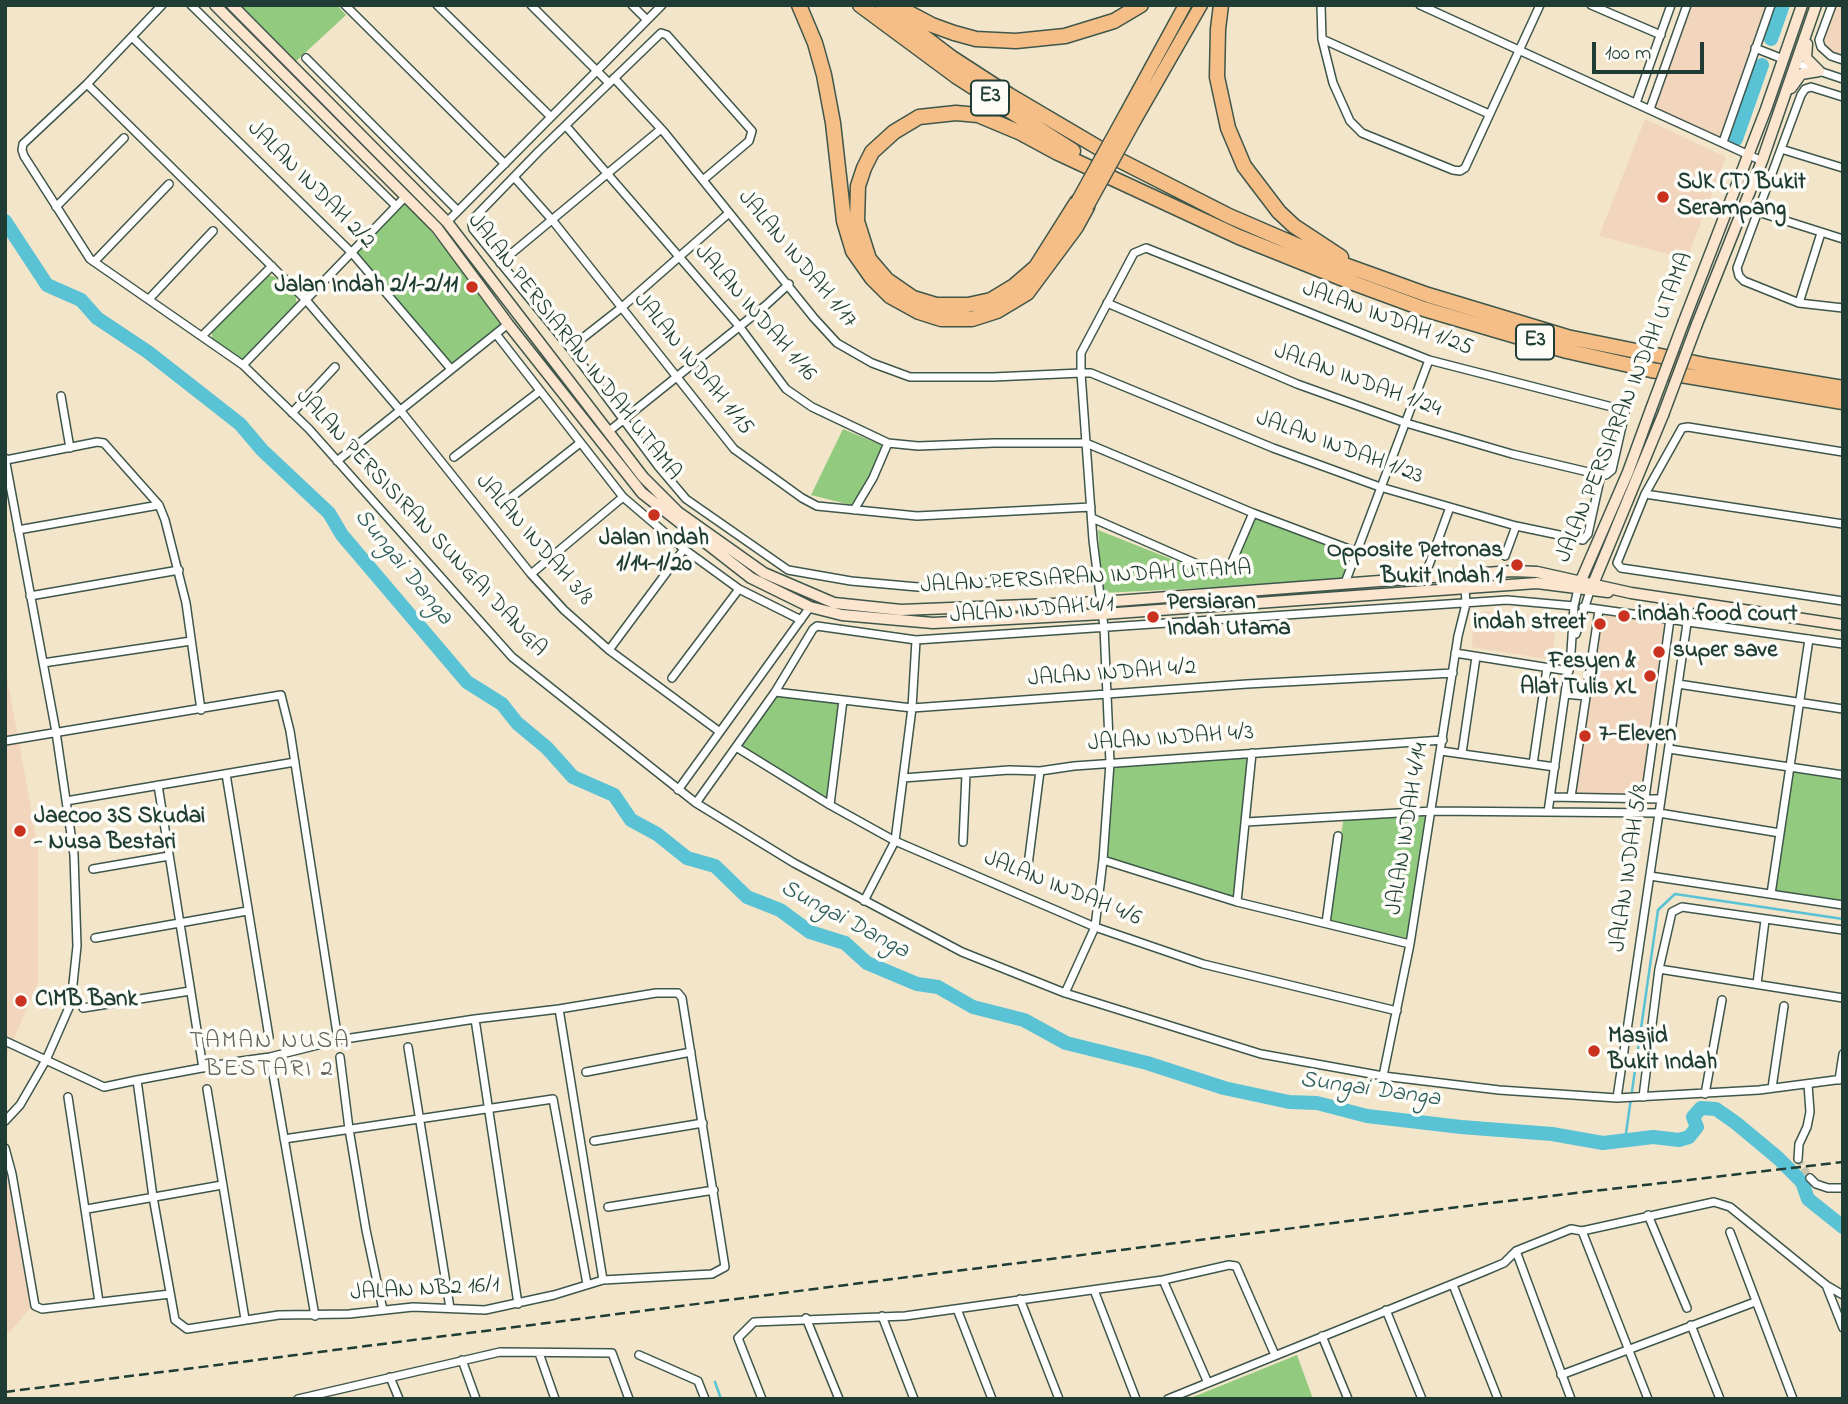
<!DOCTYPE html>
<html>
<head>
<meta charset="utf-8">
<style>
	body { margin:0 }
	#map { position:relative; width:1848px; height:1404px; overflow:hidden; background:#f2e5ca; font-family:"Indie Flower",sans-serif }
	canvas { display:block }
	.frame { position:absolute; inset:0; border:7px solid #1f3d34; pointer-events:none }
	.scale { position:absolute; left:1592px; top:42px; width:112px; height:32px; box-sizing:border-box; border:4px solid #1f3d34; border-top:0; padding-left:9px; font-size:21px; line-height:24px; white-space:nowrap; color:#1f3d34; -webkit-text-stroke:5px #fdfcf7; paint-order:stroke }
</style>
</head>
<body>
<div id="map">
<canvas width="1848" height="1404"></canvas>
<div class="frame"></div>
<div class="scale">100 m</div>
</div>
<script>
const c = document.querySelector('canvas').getContext('2d');
c.lineJoin = 'round';
function fillPath(path, color) { c.fillStyle = color; c.fill(path, 'evenodd'); }
const shape = rows => new Path2D(rows.map(r => 'M' + r).join(''));
function stroke(path, color, width, dash) { c.strokeStyle = color; c.lineWidth = width; c.lineCap = dash ? 'butt' : 'round'; c.setLineDash(dash || []); c.stroke(path); }
function write(font, color, halo, rows, align = 'center') {
  c.font = font + ' "Indie Flower",sans-serif'; c.lineWidth = 7; c.setLineDash([]); c.textBaseline = 'middle'; c.strokeStyle = halo; c.fillStyle = color; for (const [text, x, y, turn = 0] of rows) {
    c.save(); c.translate(x, y); c.rotate((+turn || 0) * Math.PI / 180); c.textAlign = isNaN(turn) ? turn : align; if (halo) c.strokeText(text, 0, 0); c.fillText(text, 0, 0); c.restore();
  }
}
fillPath(shape([
	[1689,5,1769,5,1721,138,1654,108],
	[1835,5,1843,5,1843,57,1826,50,1822,41],
	[1645,119,1726,157,1687,259,1599,236],
	[1484,611,1556,620,1552,660,1472,647,1473,618],
	[1602,613,1667,621,1642,796,1575,794],
	[5,667,18,737,5,739],
	[19,742,38,847,38,983,5,1059,5,744],
	[5,1162,11,1181,32,1306,10,1332,5,1333]
]), '#f2d5bd');
fillPath(shape([
	[232,5,337,5,346,15,292,65],
	[406,200,504,323,451,363,356,253],
	[268,275,275,277,295,294,297,304,241,361,212,340,212,329],
	[843,429,884,446,855,506,811,495],
	[1255,517,1354,554,1344,581,1102,593,1098,530,1214,576,1223,577,1231,571],
	[775,692,841,702,828,802,738,747],
	[1247,758,1235,899,1106,858,1113,765],
	[1790,768,1843,775,1843,905,1771,894],
	[1427,816,1406,938,1326,923,1344,817],
	[1297,1355,1313,1399,1188,1399]
]), '#92cb7f');
stroke(shape([
	[1625,1140,1658,910,1675,894,1843,919],
	[715,1382,721,1399]
]), '#59c2d4', 2.5);
stroke(shape([
	[1771,39,1783,5],
	[1736,139,1762,65],
	[5,221,47,285,81,300,97,318,148,352,240,424,262,450,329,513,342,535,467,682,502,704,517,723,547,748,573,777,614,795,631,820,657,834,687,858,715,866,747,897,780,910,810,932,845,943,867,963,917,984,938,987,973,1007,1024,1020,1066,1043,1147,1063,1224,1088,1289,1102,1317,1103,1367,1116,1461,1127,1552,1134,1603,1143,1653,1137,1679,1140,1689,1137,1697,1127,1693,1117,1701,1108,1716,1109,1736,1123,1778,1158,1802,1182,1808,1199,1843,1227]
]), '#59c2d4', 14);
stroke(shape([
	[1798,1159,1810,1178]
]), '#c8c3ac', 7, [7, 3.5]);
const minor = shape([
	[162,5,87,84,23,144,22,150,24,156,90,259,243,365,309,429,512,657,696,803,794,863,962,952,1065,993,1261,1054,1383,1076,1499,1090,1617,1098,1759,1090,1843,1079],
	[191,5,396,206],
	[345,5,505,164],
	[437,5,551,117],
	[531,5,609,83],
	[632,5,647,20],
	[1321,5,1322,39,1333,83,1350,121,1362,133,1453,170,1460,171,1465,168,1540,5],
	[1420,5,1762,161],
	[1591,5,1661,35],
	[1832,5,1819,40,1821,47,1831,56,1843,60],
	[132,37,352,253,451,369],
	[1322,39,1489,114],
	[1755,48,1783,59],
	[306,58,458,211],
	[1795,63,1843,79],
	[614,78,664,132,814,318,837,343,872,363,910,377,993,377,1081,373,1091,373,1273,448,1380,487,1516,526,1583,540,1588,534,1601,475,1606,475,1612,470,1625,413,1620,409,1429,360,1146,248,1134,253,1081,353,1081,373,1093,540,1104,627,1110,763,1103,860,1095,927,1065,993],
	[87,84,306,300,400,410,531,574,564,610,609,650,720,732],
	[1843,97,1811,87,1805,89,1801,95,1737,268,1739,276,1744,281,1799,303,1843,308],
	[1636,103,1671,5],
	[1650,109,1687,5],
	[566,126,739,326,786,389,812,407,888,443,918,446,994,443,1086,443,1253,513,1357,552],
	[1723,142,1771,5],
	[1781,149,1843,168],
	[514,177,553,221,734,449,802,498,817,506,917,516,1091,507],
	[703,180,749,141,752,131,667,35,661,33,539,151,474,218,472,224,473,229,570,348,658,466,686,499,788,570,851,581,918,587,1096,576],
	[56,207,124,138],
	[1758,212,1843,239],
	[447,222,662,5],
	[94,262,169,184],
	[500,263,661,129],
	[149,299,213,231],
	[1107,303,1297,384,1406,423,1512,454,1601,475],
	[1799,303,1821,233],
	[496,334,623,497,684,549,739,589,801,620],
	[202,336,272,266],
	[570,348,621,308,729,213],
	[243,365,406,196],
	[61,396,70,448],
	[292,413,335,367],
	[608,432,765,306,789,284],
	[1843,452,1688,427,1682,428,1645,494,1617,563,1621,568,1843,601],
	[454,457,540,391],
	[5,458,56,732,74,855,77,946,71,1003,46,1060,20,1105,5,1121],
	[6,460,97,442,104,443,159,505,165,520,186,603,201,710],
	[337,461,508,324],
	[1645,494,1843,524],
	[503,504,580,443],
	[854,510,873,478,888,443],
	[1092,518,1220,574,1229,569,1253,513],
	[18,530,159,505],
	[1505,556,1516,526],
	[1429,565,1450,507],
	[531,574,623,497],
	[1345,583,1429,360],
	[30,596,179,570],
	[1583,607,1843,644],
	[1576,634,1590,591],
	[609,650,684,549],
	[1455,653,1569,671],
	[43,663,191,641],
	[672,678,739,589],
	[1678,684,1843,709],
	[775,692,912,708,1247,684,1453,673],
	[1565,694,1586,696],
	[5,741,281,695,290,731,338,1040],
	[736,747,830,805,895,841,1095,927,1203,964,1397,1011],
	[1669,749,1843,775],
	[1441,751,1555,767],
	[1462,753,1476,657],
	[1533,764,1547,668],
	[226,774,269,1037],
	[903,778,1009,770,1040,771,1074,766,1443,740],
	[158,785,203,1068],
	[678,790,810,607],
	[1550,797,1661,799],
	[1571,797,1599,610],
	[1645,798,1670,619],
	[66,801,295,762],
	[696,803,775,692,813,629,817,626,916,640,1507,600,1574,606],
	[830,805,843,700],
	[1548,812,1571,652,1574,606,1578,589],
	[1246,822,1432,811,1659,813,1780,833],
	[963,842,966,774],
	[1103,860,1237,902,1410,944],
	[93,869,169,856],
	[1027,873,1040,771],
	[1650,876,1843,905],
	[1771,894,1809,639],
	[864,901,895,841,912,708,916,640],
	[1237,902,1252,753],
	[1326,923,1338,836],
	[95,938,247,911],
	[1659,969,1843,998],
	[1757,984,1765,920],
	[83,1008,190,991],
	[559,1009,603,1280],
	[475,1019,518,1304],
	[5,1041,104,1087,137,1080,234,1062,270,1057,338,1040,475,1019,559,1009,656,993,678,993,682,998,725,1267,712,1274,603,1280,554,1295,485,1310,413,1307,349,1314,279,1315,187,1329,175,1320,153,1197,137,1080],
	[408,1047,450,1308],
	[270,1057,315,1316],
	[340,1057,349,1129,366,1230,383,1310],
	[586,1072,691,1052],
	[1383,1076,1410,944,1458,636,1466,604,1465,587],
	[1839,1080,1843,1054],
	[1772,1088,1784,1006],
	[207,1089,245,1319],
	[1705,1094,1722,1000],
	[68,1097,99,1302],
	[1643,1097,1659,969,1672,912,1682,907,1843,930],
	[1617,1098,1690,603],
	[284,1139,553,1099,587,1284],
	[594,1141,703,1123],
	[5,1148,12,1174,35,1306,42,1309,170,1294],
	[1798,1159,1799,1144,1807,1127,1810,1112,1808,1084],
	[1810,1178,1816,1184,1828,1188,1843,1188],
	[608,1207,714,1190],
	[87,1209,222,1185],
	[1648,1215,1687,1308],
	[1582,1231,1648,1399],
	[1730,1232,1793,1399],
	[1516,1251,1571,1399],
	[1163,1280,1208,1383],
	[1453,1285,1498,1399],
	[1826,1285,1843,1328],
	[1094,1290,1136,1399],
	[1020,1299,1059,1399],
	[957,1309,992,1399],
	[1386,1310,1422,1399],
	[882,1316,914,1399],
	[806,1318,839,1399],
	[1691,1325,1720,1399],
	[1322,1336,1348,1399],
	[539,1353,555,1399],
	[639,1355,698,1381,705,1399],
	[462,1360,476,1399],
	[1561,1375,1755,1302],
	[390,1377,399,1399],
	[298,1399,500,1352,612,1353,629,1399],
	[762,1399,738,1338,754,1322,905,1316,1163,1280,1229,1265,1236,1266,1275,1355],
	[1168,1399,1485,1271,1504,1263,1516,1251,1571,1229,1582,1231,1714,1202,1730,1207,1826,1285,1843,1295]
]);
const secondary = shape([
	[215,5,437,228,508,324,642,493,751,578,810,607,842,615,933,623,1103,614,1537,583,1608,592],
	[232,5,447,222,643,477,678,512,764,573,834,603,901,610,1102,602,1512,571,1537,572,1631,593,1843,625],
	[1807,44,1806,58,1819,71],
	[1791,88,1801,74,1819,71],
	[1684,321,1766,109,1802,5],
	[1697,324,1762,161,1816,5],
	[1579,585,1628,472,1651,409],
	[1591,589,1663,415]
]);
const trunk = shape([
	[1125,115,1185,5],
	[1135,120,1201,5]
]);
const motorway = shape([
	[799,5,815,43,824,75,833,123,844,221,853,251,872,278,890,296,919,312,941,319,972,319,997,311,1027,293,1076,227,1087,207],
	[860,5,956,76,1073,151],
	[882,5,952,58,1009,95,1121,161,1229,216,1331,260,1428,295,1567,337,1710,366,1843,388],
	[894,5,932,25,954,33,976,39,1016,41,1065,36,1114,21,1141,5],
	[1221,5,1218,29,1217,77,1228,128,1244,166,1279,212,1294,226,1341,257],
	[1077,202,1036,267,1014,286,991,300,968,305,936,305,913,298,887,280,869,259,857,221,858,186,864,168,872,152,894,132,919,117,956,113,978,115,1021,133,1058,153,1239,237,1356,284,1424,309,1567,351,1651,370,1843,402]
]);
stroke(minor, '#3f564a', 10);
stroke(secondary, '#3f564a', 13);
stroke(trunk, '#3f564a', 15);
stroke(motorway, '#3f564a', 17);
stroke(minor, '#fff', 7);
stroke(secondary, '#fbe5cf', 10);
stroke(trunk, '#f5be86', 12);
stroke(motorway, '#f5be86', 14);
stroke(shape([
	[5,1392,1490,1203,1843,1162]
]), '#1f3d34', 2.5, [10, 5]);
const secondaryBridge = shape([
	[1651,409,1684,321],
	[1663,415,1697,324]
]);
const trunkBridge = shape([
	[1077,202,1125,115],
	[1087,207,1135,120]
]);
stroke(secondaryBridge, '#3f564a', 13, []);
stroke(trunkBridge, '#3f564a', 15, []);
stroke(secondaryBridge, '#fbe5cf', 10);
stroke(trunkBridge, '#f5be86', 12);
for (const [x, y, r, color] of [
	[1663,197,7,"#c8321e"],
	[472,287,7,"#c8321e"],
	[654,515,7,"#c8321e"],
	[1517,565,7,"#c8321e"],
	[1624,616,7,"#c8321e"],
	[1153,617,7,"#c8321e"],
	[1600,624,7,"#c8321e"],
	[1659,652,7,"#c8321e"],
	[1650,676,7,"#c8321e"],
	[1585,736,7,"#c8321e"],
	[20,831,7,"#c8321e"],
	[21,1001,7,"#c8321e"],
	[1594,1051,7,"#c8321e"]
]) { const dot = new Path2D(); dot.arc(x, y, r, 0, 2 * Math.PI); c.fillStyle = color; c.fill(dot); stroke(dot, '#fdfcf7', 2.5); }
for (const [x, y, w] of [
	[990,98,38],
	[1535,342,38]
]) { const box = new Path2D(); box.roundRect(x - w / 2, y - 17.5, w, 35, 5); c.fillStyle = '#fdfcf7'; c.fill(box); stroke(box, '#1f3d34', 2); }
write('bold 21px', '#1f3d34', null, [
	["E3",990,98],
	["E3",1535,342]
]);
write('bold 23px', '#1f3d34', '#fdfcf7', [
	["SJK (T) Bukit",1677,184],
	["Serampang",1677,210],
	["Jalan Indah 2/1-2/11",458,287,"right"],
	["Jalan Indah",654,540,"center"],
	["1/14-1/20",654,566,"center"],
	["Opposite Petronas",1503,552,"right"],
	["Bukit Indah 1",1503,578,"right"],
	["Persiaran",1167,604],
	["Indah Utama",1167,630],
	["indah food court",1638,616],
	["indah street",1586,624,"right"],
	["super save",1673,652],
	["Fesyen &",1636,663,"right"],
	["Alat Tulis XL",1636,689,"right"],
	["7-Eleven",1599,736],
	["Jaecoo 3S Skudai",34,818],
	["- Nusa Bestari",34,844],
	["CIMB Bank",35,1001],
	["Masjid",1608,1038],
	["Bukit Indah",1608,1064]
], 'left');
write('23px', '#1f3d34', '#fdfcf7', [
	["JALAN INDAH 2/2",310,186,45],
	["JALAN INDAH 1/17",796,260,50],
	["JALAN INDAH 1/16",754,314,49],
	["JALAN INDAH 1/25",1387,320,20],
	["JALAN PERSIARAN INDAH UTAMA",573,348,52],
	["JALAN INDAH 1/15",692,365,51],
	["JALAN INDAH 1/24",1357,382,20],
	["JALAN PERSIARAN INDAH UTAMA",1626,408,-68],
	["JALAN INDAH 1/23",1339,449,20],
	["JALAN PERSISIRAN SUNGAI DANGA",420,524,47],
	["JALAN INDAH 3/8",533,541,49],
	["JALAN PERSIARAN INDAH UTAMA",1086,579,-3],
	["JALAN INDAH 4/1",1032,612,-4],
	["JALAN INDAH 4/2",1112,675,-4],
	["JALAN INDAH 4/3",1171,740,-4],
	["JALAN INDAH 4/14",1409,829,-81],
	["JALAN INDAH 5/8",1631,868,-82],
	["JALAN INDAH 4/6",1062,890,22],
	["JALAN NB2 16/1",425,1291,-3]
]);
write('italic 24px', '#2e5e5c', '#fdfcf7', [
	["Sungai Danga",402,568,51],
	["Sungai Danga",844,921,28],
	["Sungai Danga",1370,1091,8]
]);
c.letterSpacing = '2px';
write('24px', '#65675d', '#fdfcf7', [
	["TAMAN NUSA",270,1043],
	["BESTARI 2",270,1071]
]);
c.letterSpacing = '0px';
</script>
</body>
</html>
